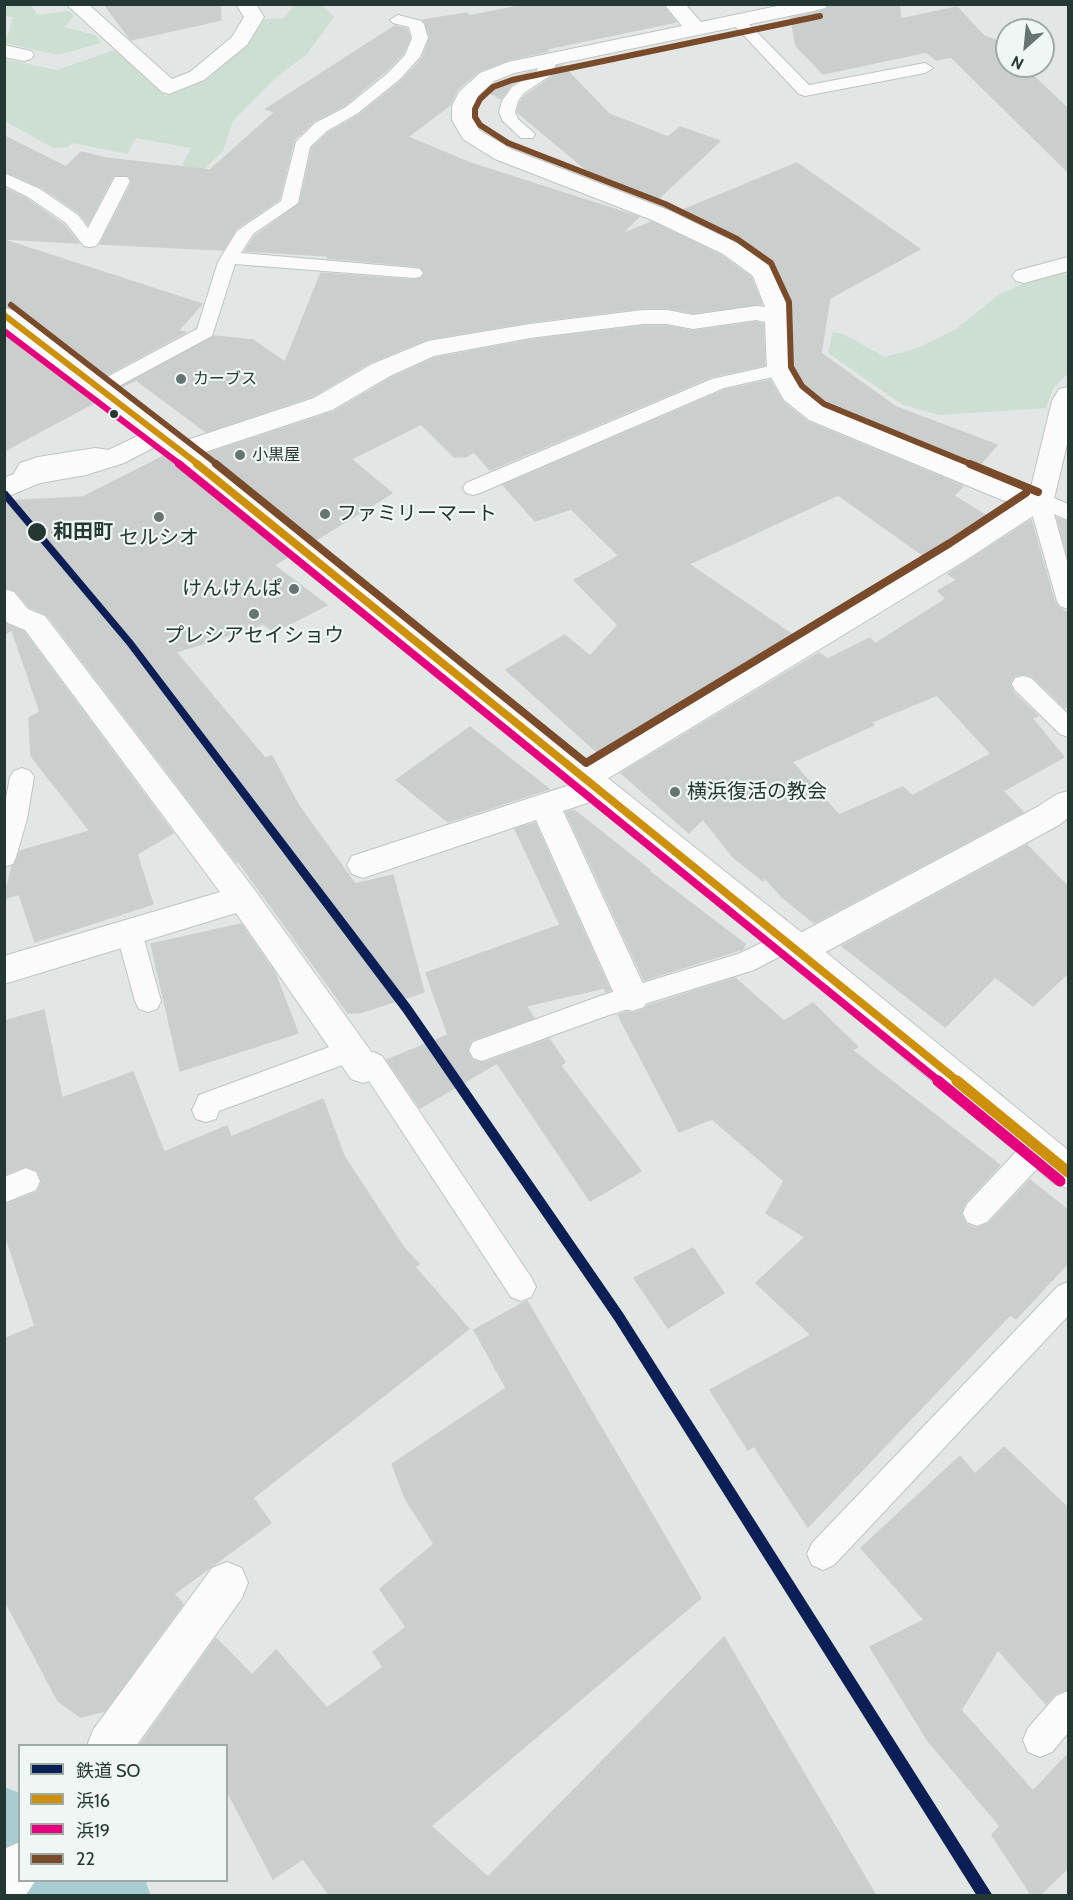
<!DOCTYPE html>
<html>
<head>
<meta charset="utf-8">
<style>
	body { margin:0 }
	#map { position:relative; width:1073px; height:1900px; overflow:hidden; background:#e2e7e5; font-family:Cabin,"Noto Sans JP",sans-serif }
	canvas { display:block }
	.frame { position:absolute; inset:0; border:6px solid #233832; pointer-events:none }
	.legend { position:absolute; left:18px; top:1744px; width:210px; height:138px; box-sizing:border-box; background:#f0f6f3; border:2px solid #9eaaa6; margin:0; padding:8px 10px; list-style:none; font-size:18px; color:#233832 }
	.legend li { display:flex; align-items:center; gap:12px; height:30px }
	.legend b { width:30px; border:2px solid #9eaaa6 }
	.north { position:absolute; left:995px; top:18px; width:60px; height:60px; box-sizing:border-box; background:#f0f6f3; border:2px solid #9eaaa6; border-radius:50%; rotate:207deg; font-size:16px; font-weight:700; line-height:24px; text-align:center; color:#233832 }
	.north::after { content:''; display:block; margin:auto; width:21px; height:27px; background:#667571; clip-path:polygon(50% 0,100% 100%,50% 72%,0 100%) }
</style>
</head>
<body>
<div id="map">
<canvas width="1073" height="1900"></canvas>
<div class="frame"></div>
<ul class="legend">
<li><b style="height:8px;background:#0c1e56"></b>鉄道 SO</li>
<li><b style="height:8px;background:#cd900a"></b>浜16</li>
<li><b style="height:8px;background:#e5007d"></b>浜19</li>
<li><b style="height:8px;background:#7a4b2a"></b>22</li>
</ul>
<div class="north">N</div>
</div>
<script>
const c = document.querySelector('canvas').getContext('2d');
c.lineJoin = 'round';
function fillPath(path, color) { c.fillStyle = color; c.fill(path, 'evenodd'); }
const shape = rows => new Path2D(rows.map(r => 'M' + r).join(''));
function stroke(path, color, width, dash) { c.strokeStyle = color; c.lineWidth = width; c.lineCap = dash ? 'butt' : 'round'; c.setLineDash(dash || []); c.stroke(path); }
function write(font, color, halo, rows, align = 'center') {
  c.font = font + ' Cabin,"Noto Sans JP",sans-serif'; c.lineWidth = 4.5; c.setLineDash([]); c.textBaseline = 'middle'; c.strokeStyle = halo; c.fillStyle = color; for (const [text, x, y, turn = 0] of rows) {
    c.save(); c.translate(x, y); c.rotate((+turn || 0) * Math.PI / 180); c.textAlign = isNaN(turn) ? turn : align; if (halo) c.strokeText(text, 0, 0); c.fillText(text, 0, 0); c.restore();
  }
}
fillPath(shape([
	[5,4,31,5,38,15,69,11,74,16,64,27,95,35,101,43,58,55,5,43,13,17,5,16],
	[299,4,322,5,334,17,307,54,278,76,233,121,223,151,201,172,182,165,191,148,136,138,127,154,72,143,68,147,53,148,5,121,4,59,57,70,114,50,166,96,204,81,247,43,265,19,284,18,293,6],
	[1068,270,1068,373,1053,389,1046,408,940,415,903,405,828,353,833,332,843,334,885,357,917,348,956,329,998,295,1029,281]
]), '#cddfd2');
fillPath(shape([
	[4,1787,20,1793,20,1880,145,1880,151,1896,4,1896,4,1787]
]), '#a7ccd1');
const building = shape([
	[104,4,220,4,221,20,131,40,104,4],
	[530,4,662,4,676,22,546,49,548,51,508,60,479,71,457,90,450,105,408,137,470,163,639,217,620,235,652,222,722,256,751,277,762,304,693,313,667,308,643,308,530,322,428,339,371,362,313,396,206,432,136,380,119,388,214,336,253,340,285,362,321,273,414,280,422,278,425,272,420,267,414,266,327,258,328,256,245,251,255,236,300,203,312,148,328,133,359,115,401,81,422,59,430,37,423,20,467,13,469,16,530,4],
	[830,4,899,4,901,19,957,7,984,36,995,40,1007,51,1007,66,1023,66,1068,109,1068,172,951,57,936,60,926,52,823,74,796,46,791,18,826,10,830,4],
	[395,26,407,29,410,38,403,54,386,71,345,105,314,121,294,140,279,200,236,229,223,250,100,244,132,182,127,175,113,176,88,224,79,213,41,187,4,171,4,136,66,167,81,152,106,158,210,170,275,112,266,109,395,26],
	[562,65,609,114,668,137,680,127,720,141,655,202,600,181,517,112,520,102,526,95,552,77,557,66,562,65],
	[533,71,511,85,501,99,487,91,495,83,533,71],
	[797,163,920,249,830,298,821,353,896,407,997,445,978,467,828,406,805,387,793,369,791,304,773,266,740,242,678,212,797,163],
	[4,188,27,199,64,225,79,243,4,239,4,188],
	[4,240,202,304,178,331,186,332,104,376,14,308,4,306,4,240],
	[756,322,763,324,765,365,711,377,490,470,474,452,465,457,454,457,421,424,351,459,392,493,314,541,205,454,333,412,391,378,435,358,530,340,643,326,667,326,693,331,756,322],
	[4,330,97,401,4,451,4,330],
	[770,380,783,402,808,422,963,486,954,496,988,517,924,556,838,495,689,564,793,635,598,753,506,670,565,635,590,656,618,625,574,580,619,556,571,509,535,521,503,485,725,390,770,380],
	[166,455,289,556,274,565,327,605,274,632,264,624,176,652,265,758,272,756,299,806,355,884,393,875,424,992,359,1013,348,1013,238,861,236,862,47,615,29,607,16,591,4,587,4,501,83,497,166,455],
	[1057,518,1068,522,1068,558,1057,518],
	[1031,520,1054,600,1058,607,1068,613,1068,706,1065,708,1032,676,1024,674,1014,676,1010,683,1013,692,1038,716,1032,718,1064,757,1003,791,1023,812,814,923,782,897,764,877,763,881,733,857,703,819,689,833,621,773,819,653,828,659,870,638,875,644,946,599,938,591,957,580,948,574,1031,520],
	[937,695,991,754,912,796,903,787,839,815,792,762,874,725,872,722,937,695],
	[4,623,24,632,173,833,137,854,153,904,35,942,19,894,4,899,12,867,20,851,90,831,31,756,29,718,40,712,12,630,4,634,4,623],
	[470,727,549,789,448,822,396,780,470,727],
	[574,810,650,870,649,871,745,944,743,949,644,980,566,812,574,810],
	[535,823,610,990,606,992,604,988,526,1006,534,1018,472,1040,467,1051,472,1060,483,1063,549,1039,565,1062,561,1066,641,1171,590,1201,497,1063,420,1108,387,1060,448,1035,426,973,560,925,515,829,535,823],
	[1027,845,1068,887,1068,973,1033,1006,995,977,945,1027,842,946,1027,845],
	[241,924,275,973,298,1033,180,1071,151,944,241,924],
	[735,978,784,1021,813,1003,858,1047,852,1050,1000,1165,965,1203,961,1214,966,1224,976,1228,988,1224,1030,1180,1068,1210,1068,1263,1016,1319,1010,1315,808,1527,754,1446,748,1450,710,1390,811,1335,756,1283,805,1237,766,1213,784,1181,712,1119,679,1132,618,1015,627,1012,633,1013,645,1009,647,1006,735,978],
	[44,1010,62,1098,133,1072,164,1152,227,1126,231,1137,323,1099,344,1156,404,1248,419,1264,415,1267,469,1329,253,1498,271,1523,174,1594,183,1604,105,1711,80,1717,58,1701,4,1599,4,1339,35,1326,4,1231,4,1205,37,1192,42,1182,38,1171,27,1166,4,1174,4,1021,44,1010],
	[693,1248,724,1293,668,1328,634,1278,693,1248],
	[527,1301,701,1598,431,1826,488,1877,724,1637,876,1896,330,1896,303,1859,273,1879,226,1789,226,1746,139,1746,216,1638,252,1675,276,1650,327,1708,383,1667,373,1652,406,1627,380,1589,434,1544,405,1498,392,1464,506,1388,474,1330,527,1301],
	[1004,1447,1068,1508,1068,1689,1055,1694,1046,1704,998,1650,961,1710,1033,1791,1068,1754,1068,1868,1039,1896,1032,1896,992,1835,1000,1826,928,1741,870,1647,924,1620,861,1548,960,1456,975,1474,1004,1447]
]);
fillPath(building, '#cacecc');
stroke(building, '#cbd0ce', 1.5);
const lane = shape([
	[398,15,421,21,424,24,428,38,420,57,400,79,358,113,327,131,310,147,298,203,253,234,241,253,414,268,420,269,423,273,420,277,414,278,235,264,212,336,106,393,99,395,92,393,89,389,92,385,197,329,218,262,237,231,281,201,296,142,315,123,346,107,388,73,405,55,412,38,409,27,393,23,390,20,398,15],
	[738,16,743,18,809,85,925,63,933,68,925,73,805,96,799,94,733,24,730,21,733,18,738,16],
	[550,54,558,59,551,75,524,93,518,101,515,112,518,119,535,134,533,138,521,138,503,121,499,112,502,101,512,87,536,72,544,56,550,54],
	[4,173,40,189,78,215,88,228,115,177,127,177,130,181,99,242,96,246,90,247,84,246,66,223,28,197,4,185,4,173],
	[779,364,786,366,789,370,786,374,724,388,480,493,473,495,466,493,463,488,466,483,712,379,779,364],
	[95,448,122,452,125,457,122,462,115,464,95,462,41,470,35,473,26,487,19,489,12,487,9,482,20,463,38,457,95,448],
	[1033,496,1054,498,1068,504,1068,520,1054,514,1068,565,1068,609,1060,606,1057,601,1031,510,1026,508,1023,503,1026,498,1033,496],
	[1023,676,1031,678,1068,714,1068,737,1060,734,1015,690,1012,684,1015,678,1023,676],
	[22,768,30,771,34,777,27,819,16,857,13,864,4,867,4,810,10,777,14,771,22,768],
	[129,922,138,925,142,932,161,1001,157,1009,148,1012,139,1009,135,1001,116,932,120,925,129,922],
	[787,931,796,934,800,941,796,948,754,970,606,1016,482,1061,473,1058,469,1050,473,1042,603,995,738,954,787,931],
	[351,1039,360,1042,364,1050,361,1057,373,1052,382,1056,531,1277,536,1287,531,1297,521,1301,511,1297,367,1078,363,1080,354,1076,350,1068,353,1061,219,1111,216,1119,206,1122,196,1119,192,1110,199,1095,351,1039],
	[1039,1135,1049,1138,1053,1147,1049,1156,987,1222,977,1226,967,1222,963,1213,967,1204,1029,1138,1039,1135],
	[26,1168,36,1172,40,1181,36,1190,4,1203,4,1177,26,1168],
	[1068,1282,1068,1316,834,1565,823,1570,812,1565,807,1554,812,1543,1058,1286,1068,1282],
	[1068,1691,1068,1733,1052,1752,1040,1757,1028,1752,1023,1740,1028,1728,1056,1696,1068,1691]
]);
const street = shape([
	[66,4,88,4,172,79,190,72,232,37,244,17,236,4,256,4,264,17,247,45,204,80,169,94,162,92,66,4],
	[664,4,685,4,701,22,787,4,828,4,825,8,818,10,514,73,494,81,479,95,474,106,474,120,479,130,511,149,668,210,739,244,771,267,789,305,791,370,803,389,827,408,1030,491,1052,401,1059,389,1068,387,1068,440,1053,503,1049,509,1039,512,966,560,607,779,612,788,608,796,563,811,649,997,644,1007,632,1011,620,1007,536,820,363,878,352,874,347,865,352,856,573,784,570,778,574,770,946,546,1012,504,809,420,784,400,767,370,765,322,756,320,693,329,667,324,643,324,530,338,434,356,390,376,332,410,181,460,172,457,168,451,172,445,314,398,372,364,428,341,530,324,643,310,667,310,693,315,756,306,765,307,753,276,723,254,652,220,495,159,463,139,452,120,452,106,459,92,480,73,508,62,682,26,664,4],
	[4,45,31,51,34,55,31,59,24,61,4,57,4,45],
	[1068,257,1068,271,1024,283,1016,281,1012,276,1016,271,1068,257],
	[159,426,168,428,172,434,168,440,124,463,86,475,40,483,4,498,4,478,34,466,84,458,106,451,159,426],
	[4,589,14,592,28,609,45,616,254,889,375,1057,380,1068,375,1079,363,1083,351,1079,236,913,4,984,4,956,220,892,25,630,8,623,4,619,4,589],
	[1068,791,1068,818,1059,825,811,960,799,964,787,960,782,950,787,940,1037,807,1057,794,1068,791],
	[227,1562,242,1568,248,1583,242,1598,136,1746,87,1746,93,1730,212,1568,227,1562],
	[20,1842,20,1880,36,1880,25,1896,4,1896,4,1849,20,1842]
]);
const secondary = shape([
	[4,308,13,310,190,445,811,940,1068,1150,1068,1188,1055,1184,787,960,172,457,4,327,4,308]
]);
stroke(lane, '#bfc4c2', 2);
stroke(street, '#bfc4c2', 2);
stroke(secondary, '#bfc5c2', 2);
fillPath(lane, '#fbfbfb');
fillPath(street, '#fbfbfb');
fillPath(secondary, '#fbfbfb');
stroke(shape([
	[4,315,199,465]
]), '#cd900a', 6);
stroke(shape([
	[197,464,959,1082]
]), '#cd900a', 8);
stroke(shape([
	[957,1081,1068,1172]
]), '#cd900a', 11);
stroke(shape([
	[4,331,181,465]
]), '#e5007d', 6);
stroke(shape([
	[179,464,940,1082]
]), '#e5007d', 8);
stroke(shape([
	[938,1081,1060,1181]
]), '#e5007d', 11);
stroke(shape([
	[820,16,512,80,493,87,480,99,475,109,475,117,480,125,508,143,665,204,737,239,771,263,789,302,791,367,802,386,824,404,973,465],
	[11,305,218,465]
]), '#7a4b2a', 6);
stroke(shape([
	[216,464,586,763,950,543,1026,493],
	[970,464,1038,492]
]), '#7a4b2a', 8);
fillPath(shape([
	[4,490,7,491,133,641,411,1006,623,1313,993,1896,977,1896,615,1321,403,1012,127,645,4,499,4,490]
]), '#0c1e56');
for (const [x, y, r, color] of [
	[181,379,6,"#667571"],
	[114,414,5,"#233832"],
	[240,455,6,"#667571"],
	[325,514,6,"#667571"],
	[159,517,6,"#667571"],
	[37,532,10,"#233832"],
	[294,589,6,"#667571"],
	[254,614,6,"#667571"],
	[675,792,6,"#667571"]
]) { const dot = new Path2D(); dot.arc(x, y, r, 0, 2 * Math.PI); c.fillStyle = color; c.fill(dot); stroke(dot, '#f0f6f3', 2); }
write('16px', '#233832', '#f0f6f3', [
	["カーブス",193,379],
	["小黒屋",252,455]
], 'left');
write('20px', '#233832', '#f0f6f3', [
	["ファミリーマート",337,514],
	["セルシオ",159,538,"center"],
	["けんけんぱ",282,589,"right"],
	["プレシアセイショウ",254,636,"center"],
	["横浜復活の教会",687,792]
], 'left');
write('bold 20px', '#233832', '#f0f6f3', [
	["和田町",53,532]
], 'left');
</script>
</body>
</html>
